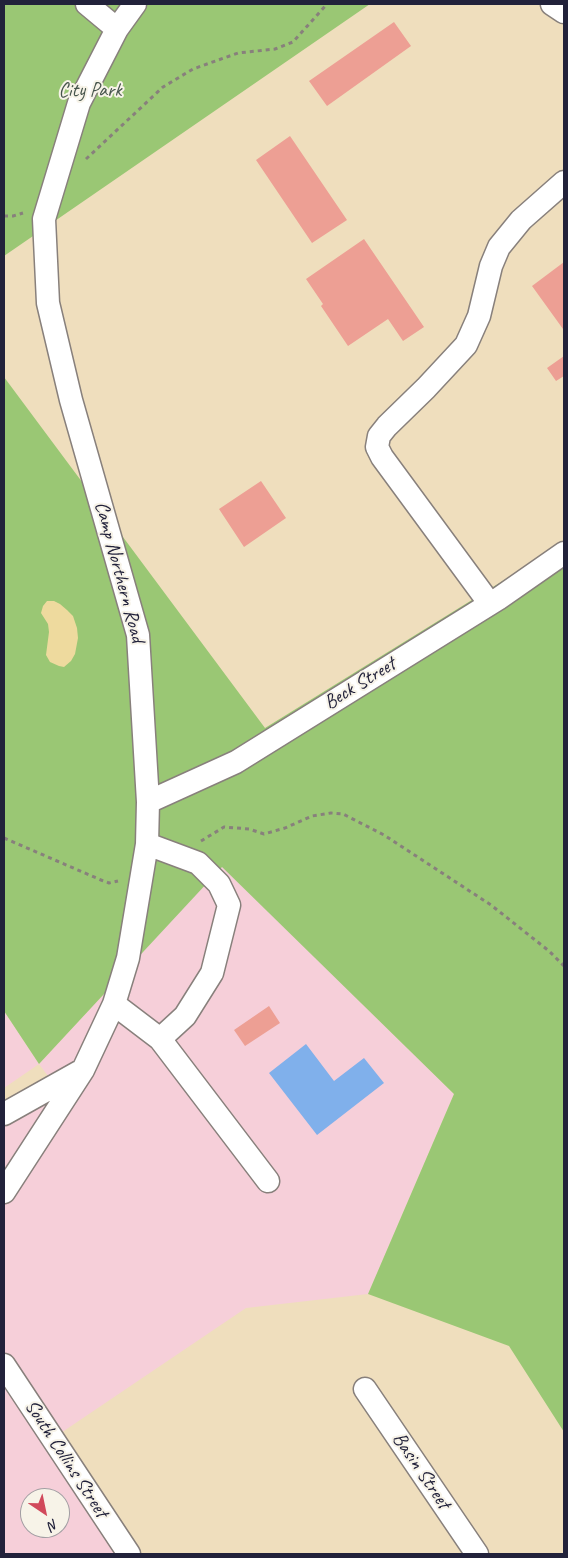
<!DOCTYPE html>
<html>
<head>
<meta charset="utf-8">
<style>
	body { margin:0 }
	#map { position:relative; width:568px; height:1558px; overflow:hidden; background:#efdebd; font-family:Caveat,sans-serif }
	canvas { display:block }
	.frame { position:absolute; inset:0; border:5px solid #22223b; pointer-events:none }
	.north { position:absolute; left:20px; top:1488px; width:50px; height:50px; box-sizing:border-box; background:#f7f3e8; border:1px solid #a29fa3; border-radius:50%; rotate:146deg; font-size:14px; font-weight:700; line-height:20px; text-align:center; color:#22223b }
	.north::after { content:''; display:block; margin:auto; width:18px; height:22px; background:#d1495b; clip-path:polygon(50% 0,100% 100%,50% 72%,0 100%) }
</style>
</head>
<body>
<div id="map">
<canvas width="568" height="1558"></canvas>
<div class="frame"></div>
<div class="north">N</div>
</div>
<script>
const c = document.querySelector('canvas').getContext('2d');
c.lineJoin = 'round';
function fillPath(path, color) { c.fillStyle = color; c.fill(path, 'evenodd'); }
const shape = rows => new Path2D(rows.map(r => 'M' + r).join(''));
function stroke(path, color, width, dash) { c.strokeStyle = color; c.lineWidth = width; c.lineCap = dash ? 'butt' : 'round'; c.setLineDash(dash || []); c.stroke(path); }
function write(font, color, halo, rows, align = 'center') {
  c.font = font + ' Caveat,sans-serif'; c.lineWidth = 4; c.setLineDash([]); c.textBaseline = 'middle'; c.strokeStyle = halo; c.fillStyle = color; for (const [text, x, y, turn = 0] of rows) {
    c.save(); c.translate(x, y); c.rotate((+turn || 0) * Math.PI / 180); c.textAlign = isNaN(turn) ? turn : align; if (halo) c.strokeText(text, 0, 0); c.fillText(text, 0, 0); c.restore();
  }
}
fillPath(shape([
	[222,866,454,1094,368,1294,246,1308,46,1443,128,1554,4,1554,4,1123,57,1088,39,1064,4,1088,4,1011,39,1064],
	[30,1498,60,1498,60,1528,30,1528]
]), '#f6cfd9');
fillPath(shape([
	[4,4,370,4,4,256],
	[4,377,265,728,564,543,564,1432,509,1346,368,1294,454,1094,222,867,39,1064,4,1011]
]), '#9ac774');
fillPath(shape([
	[47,601,54,601,60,604,67,610,73,616,77,628,78,638,75,654,71,661,64,667,59,666,50,662,46,655,49,632,48,624,41,613,43,606]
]), '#eeda9e');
fillPath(shape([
	[306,1044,334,1081,364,1058,384,1083,317,1135,269,1073]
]), '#80b0eb');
fillPath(shape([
	[394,22,411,46,327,106,309,81],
	[290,136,347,220,312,243,256,160],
	[364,239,424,327,403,341,388,319,348,346,321,306,323,304,306,279],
	[564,262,564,328,563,329,532,286],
	[564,356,564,376,556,381,547,368],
	[261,481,286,518,244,547,219,509],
	[269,1006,280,1023,245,1046,234,1030]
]), '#ed9f94');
const minor = shape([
	[87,4,117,29],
	[552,4,564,12],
	[490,604,382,457,377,447,379,436,387,426,426,388,466,345,479,316,491,266,499,247,521,220,564,182],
	[148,802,236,762,498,599,564,553],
	[114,1004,160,1039,185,1016,212,973,229,905,219,884,198,863,147,844],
	[160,1039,268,1181],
	[4,1114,79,1072],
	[4,1192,83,1070,114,1004,128,958,147,844,148,802,138,635,71,400,48,303,44,219,79,103,117,29,135,4],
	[4,1365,129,1554],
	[365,1389,477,1554]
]);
stroke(minor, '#88807c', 25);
stroke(shape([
	[86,159,163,87,193,69,238,53,275,49,293,42,327,4],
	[4,216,13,216,23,213],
	[4,838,101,880,109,883,118,881],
	[201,841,224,827,249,829,264,834,285,828,312,816,331,813,343,814,384,835,491,905,549,951,564,966]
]), '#88807c', 3, [4, 4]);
stroke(minor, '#fff', 22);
write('20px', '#46544c', '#f7f3e8', [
	["City Park",90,91]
]);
write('20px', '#22223b', '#f7f3e8', [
	["Camp Northern Road",119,572,75],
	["Beck Street",360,684,-32],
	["South Collins Street",66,1459,57],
	["Basin Street",421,1471,56]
]);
</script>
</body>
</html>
